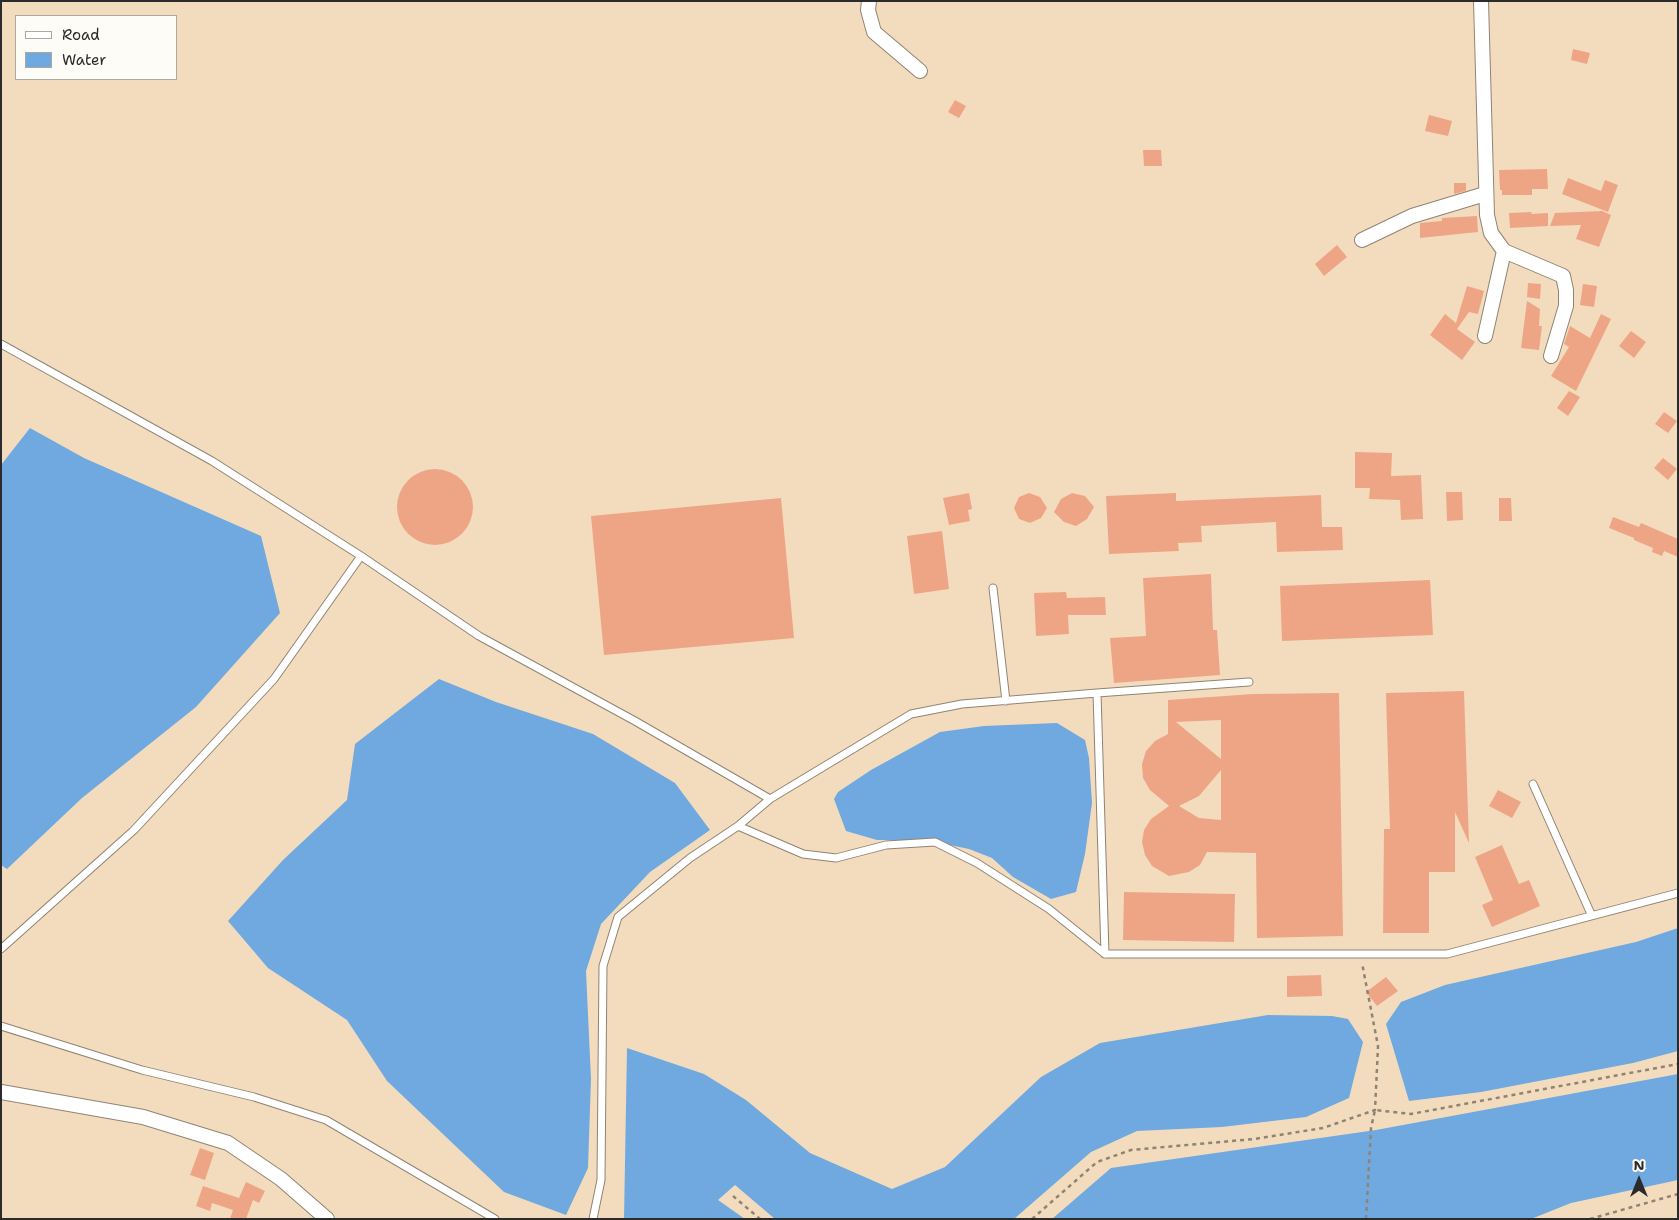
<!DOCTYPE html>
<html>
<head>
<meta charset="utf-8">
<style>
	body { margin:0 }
	#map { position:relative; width:1679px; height:1220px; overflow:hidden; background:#f3dcbd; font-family:"Shantell Sans",sans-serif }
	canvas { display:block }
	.frame { position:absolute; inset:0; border:2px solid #2b2b2b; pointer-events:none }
	.legend { position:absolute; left:15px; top:15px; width:162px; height:65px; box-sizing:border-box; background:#fdfcf7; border:1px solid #a9a8a5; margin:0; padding:6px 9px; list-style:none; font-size:15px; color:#2b2b2b }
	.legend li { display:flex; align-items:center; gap:10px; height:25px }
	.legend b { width:25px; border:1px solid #a9a8a5 }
	.north { position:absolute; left:1614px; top:1155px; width:50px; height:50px; -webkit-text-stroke:4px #fdfcf7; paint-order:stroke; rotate:0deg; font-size:14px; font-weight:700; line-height:20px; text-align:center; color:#2b2b2b }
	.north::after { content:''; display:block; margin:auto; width:18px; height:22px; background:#2b2b2b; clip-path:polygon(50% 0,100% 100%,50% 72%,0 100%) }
</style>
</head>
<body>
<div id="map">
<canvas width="1679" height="1220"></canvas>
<div class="frame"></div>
<ul class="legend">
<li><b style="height:6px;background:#fff"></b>Road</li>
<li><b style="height:14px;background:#6fa9df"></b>Water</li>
</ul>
<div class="north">N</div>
</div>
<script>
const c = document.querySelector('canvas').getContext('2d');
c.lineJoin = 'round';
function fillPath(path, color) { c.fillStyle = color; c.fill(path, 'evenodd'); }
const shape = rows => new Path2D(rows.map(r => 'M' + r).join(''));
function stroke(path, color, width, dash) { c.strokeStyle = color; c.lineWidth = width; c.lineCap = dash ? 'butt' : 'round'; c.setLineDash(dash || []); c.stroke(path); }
fillPath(shape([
	[30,428,84,458,261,536,280,613,196,707,82,798,7,869,1,865,1,465],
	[439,679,496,702,593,734,675,783,710,830,650,872,601,924,586,971,591,1079,588,1168,566,1215,504,1192,387,1081,347,1020,268,968,228,921,283,860,347,800,355,744],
	[1057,723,1085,740,1089,758,1092,803,1085,854,1076,892,1051,899,1013,877,992,858,969,849,926,840,877,840,846,831,834,799,838,792,871,770,940,732,984,726],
	[1678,928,1678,1051,1633,1063,1481,1092,1409,1101,1386,1024,1401,1002,1445,985,1636,942],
	[1268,1015,1332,1016,1348,1019,1363,1042,1349,1098,1306,1117,1222,1127,1137,1131,1091,1152,1014,1219,775,1219,735,1185,718,1200,745,1219,624,1219,627,1048,704,1074,746,1100,810,1153,892,1189,945,1167,1041,1077,1100,1043],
	[1678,1074,1678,1180,1571,1203,1531,1219,1052,1219,1111,1168,1376,1130]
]), '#6fa9df');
fillPath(shape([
	[1573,49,1590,53,1587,64,1571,60],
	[955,100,966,106,959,118,948,112],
	[1429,115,1452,121,1448,136,1425,131],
	[1143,150,1161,150,1162,166,1144,166],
	[1547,169,1548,189,1532,189,1532,195,1502,195,1502,190,1500,190,1499,170],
	[1568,178,1601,191,1605,180,1618,185,1608,212,1562,194],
	[1454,183,1466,183,1466,191,1454,194],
	[1602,211,1611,215,1599,247,1576,239,1581,225,1550,226,1555,213],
	[1532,212,1531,214,1548,213,1548,226,1510,228,1509,213],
	[1477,216,1478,232,1420,238,1420,223,1442,221,1442,218],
	[1337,245,1347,257,1324,276,1315,264],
	[1528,283,1541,284,1540,299,1527,297],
	[1583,284,1597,286,1594,307,1580,305],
	[1467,286,1484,291,1478,314,1469,312,1457,329,1475,342,1462,360,1430,335,1445,314,1456,323],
	[1527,301,1540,309,1539,326,1542,326,1539,350,1521,348],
	[1601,314,1611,319,1576,391,1551,376,1569,347,1564,344,1570,326,1590,338],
	[1631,331,1646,342,1634,358,1619,346],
	[1569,391,1580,397,1568,416,1557,408],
	[1664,412,1677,421,1668,433,1655,424],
	[1355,452,1392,453,1391,476,1421,475,1423,519,1401,520,1400,500,1369,499,1370,488,1355,488],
	[1663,458,1677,469,1668,480,1654,468],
	'397 507a38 38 0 1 1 76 0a38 38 0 1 1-76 0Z',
	[1446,492,1462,492,1463,520,1447,521],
	[969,493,972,509,968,510,970,521,949,525,943,498],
	[1029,493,1040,497,1047,508,1041,518,1030,523,1019,519,1014,508,1019,497],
	[1072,493,1085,496,1094,507,1087,519,1076,526,1064,522,1054,512,1061,499],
	[1176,493,1176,501,1321,495,1322,527,1342,527,1343,550,1277,552,1276,522,1201,526,1202,542,1178,543,1179,551,1109,554,1106,496],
	[781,498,794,638,604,655,591,516],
	[1499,498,1511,498,1512,521,1499,521],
	[1613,517,1639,527,1641,523,1678,539,1678,557,1664,551,1662,556,1652,552,1653,548,1634,540,1634,538,1609,528],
	[942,531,949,589,914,594,907,536],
	[1211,574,1213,630,1217,630,1220,675,1114,683,1110,638,1146,636,1143,578],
	[1430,580,1433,635,1282,641,1280,586],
	[1066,592,1067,598,1105,597,1106,615,1068,615,1069,634,1036,636,1034,593],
	[1464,691,1469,843,1455,812,1455,872,1429,872,1429,933,1383,933,1384,829,1390,829,1386,693],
	[1339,693,1343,936,1257,938,1256,853,1207,852,1200,865,1189,872,1169,876,1152,866,1145,855,1142,842,1144,830,1151,819,1169,806,1150,790,1143,778,1142,764,1146,751,1155,741,1168,734,1168,700,1253,694],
	[1221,720,1221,759,1176,722],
	[1221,770,1221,820,1199,818,1179,806,1199,796],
	[1498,790,1521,802,1512,818,1489,806],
	[1502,845,1519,884,1529,880,1540,906,1492,927,1482,905,1493,900,1475,857],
	[1124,892,1235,894,1234,942,1123,940],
	[1321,975,1322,996,1287,997,1287,976],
	[1386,977,1398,991,1377,1006,1366,992],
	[200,1148,214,1153,205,1180,190,1175],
	[246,1182,265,1191,259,1203,253,1200,246,1219,230,1219,233,1210,212,1203,210,1211,196,1206,203,1186,239,1198]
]), '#eea586');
const lane = shape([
	[1,344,212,461,361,556,479,636,635,721,770,799,911,714,962,704,1097,693,1105,954,1447,954,1678,893],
	[993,588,1006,701],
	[1097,693,1249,682],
	[1533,784,1591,914],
	[738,826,803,854,836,858,886,845,935,842,977,863,1049,909,1105,954],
	[1,949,134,830,274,679,361,556],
	[1,1026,142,1070,254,1097,326,1120,495,1219],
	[593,1219,601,1180,603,966,618,917,690,858,738,826,770,799]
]);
const street = shape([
	[869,1,868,10,874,32,920,71],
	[1481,1,1487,215,1491,233,1504,251,1563,276,1566,290,1566,306,1551,356],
	[1362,240,1412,216,1485,194],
	[1485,336,1504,251],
	[1,1092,143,1117,228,1143,281,1179,327,1219]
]);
stroke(lane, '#8f8474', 9);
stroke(street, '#8f8474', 16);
stroke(shape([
	[733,1196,760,1219],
	[1032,1219,1097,1162,1131,1150,1254,1139,1323,1128,1375,1110,1378,1046,1362,963],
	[1366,1219,1371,1128,1375,1110,1411,1114,1678,1064],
	[1590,1219,1678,1194]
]), '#8f8474', 2.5, [4, 4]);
stroke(lane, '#fff', 7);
stroke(street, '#fff', 14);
</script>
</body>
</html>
